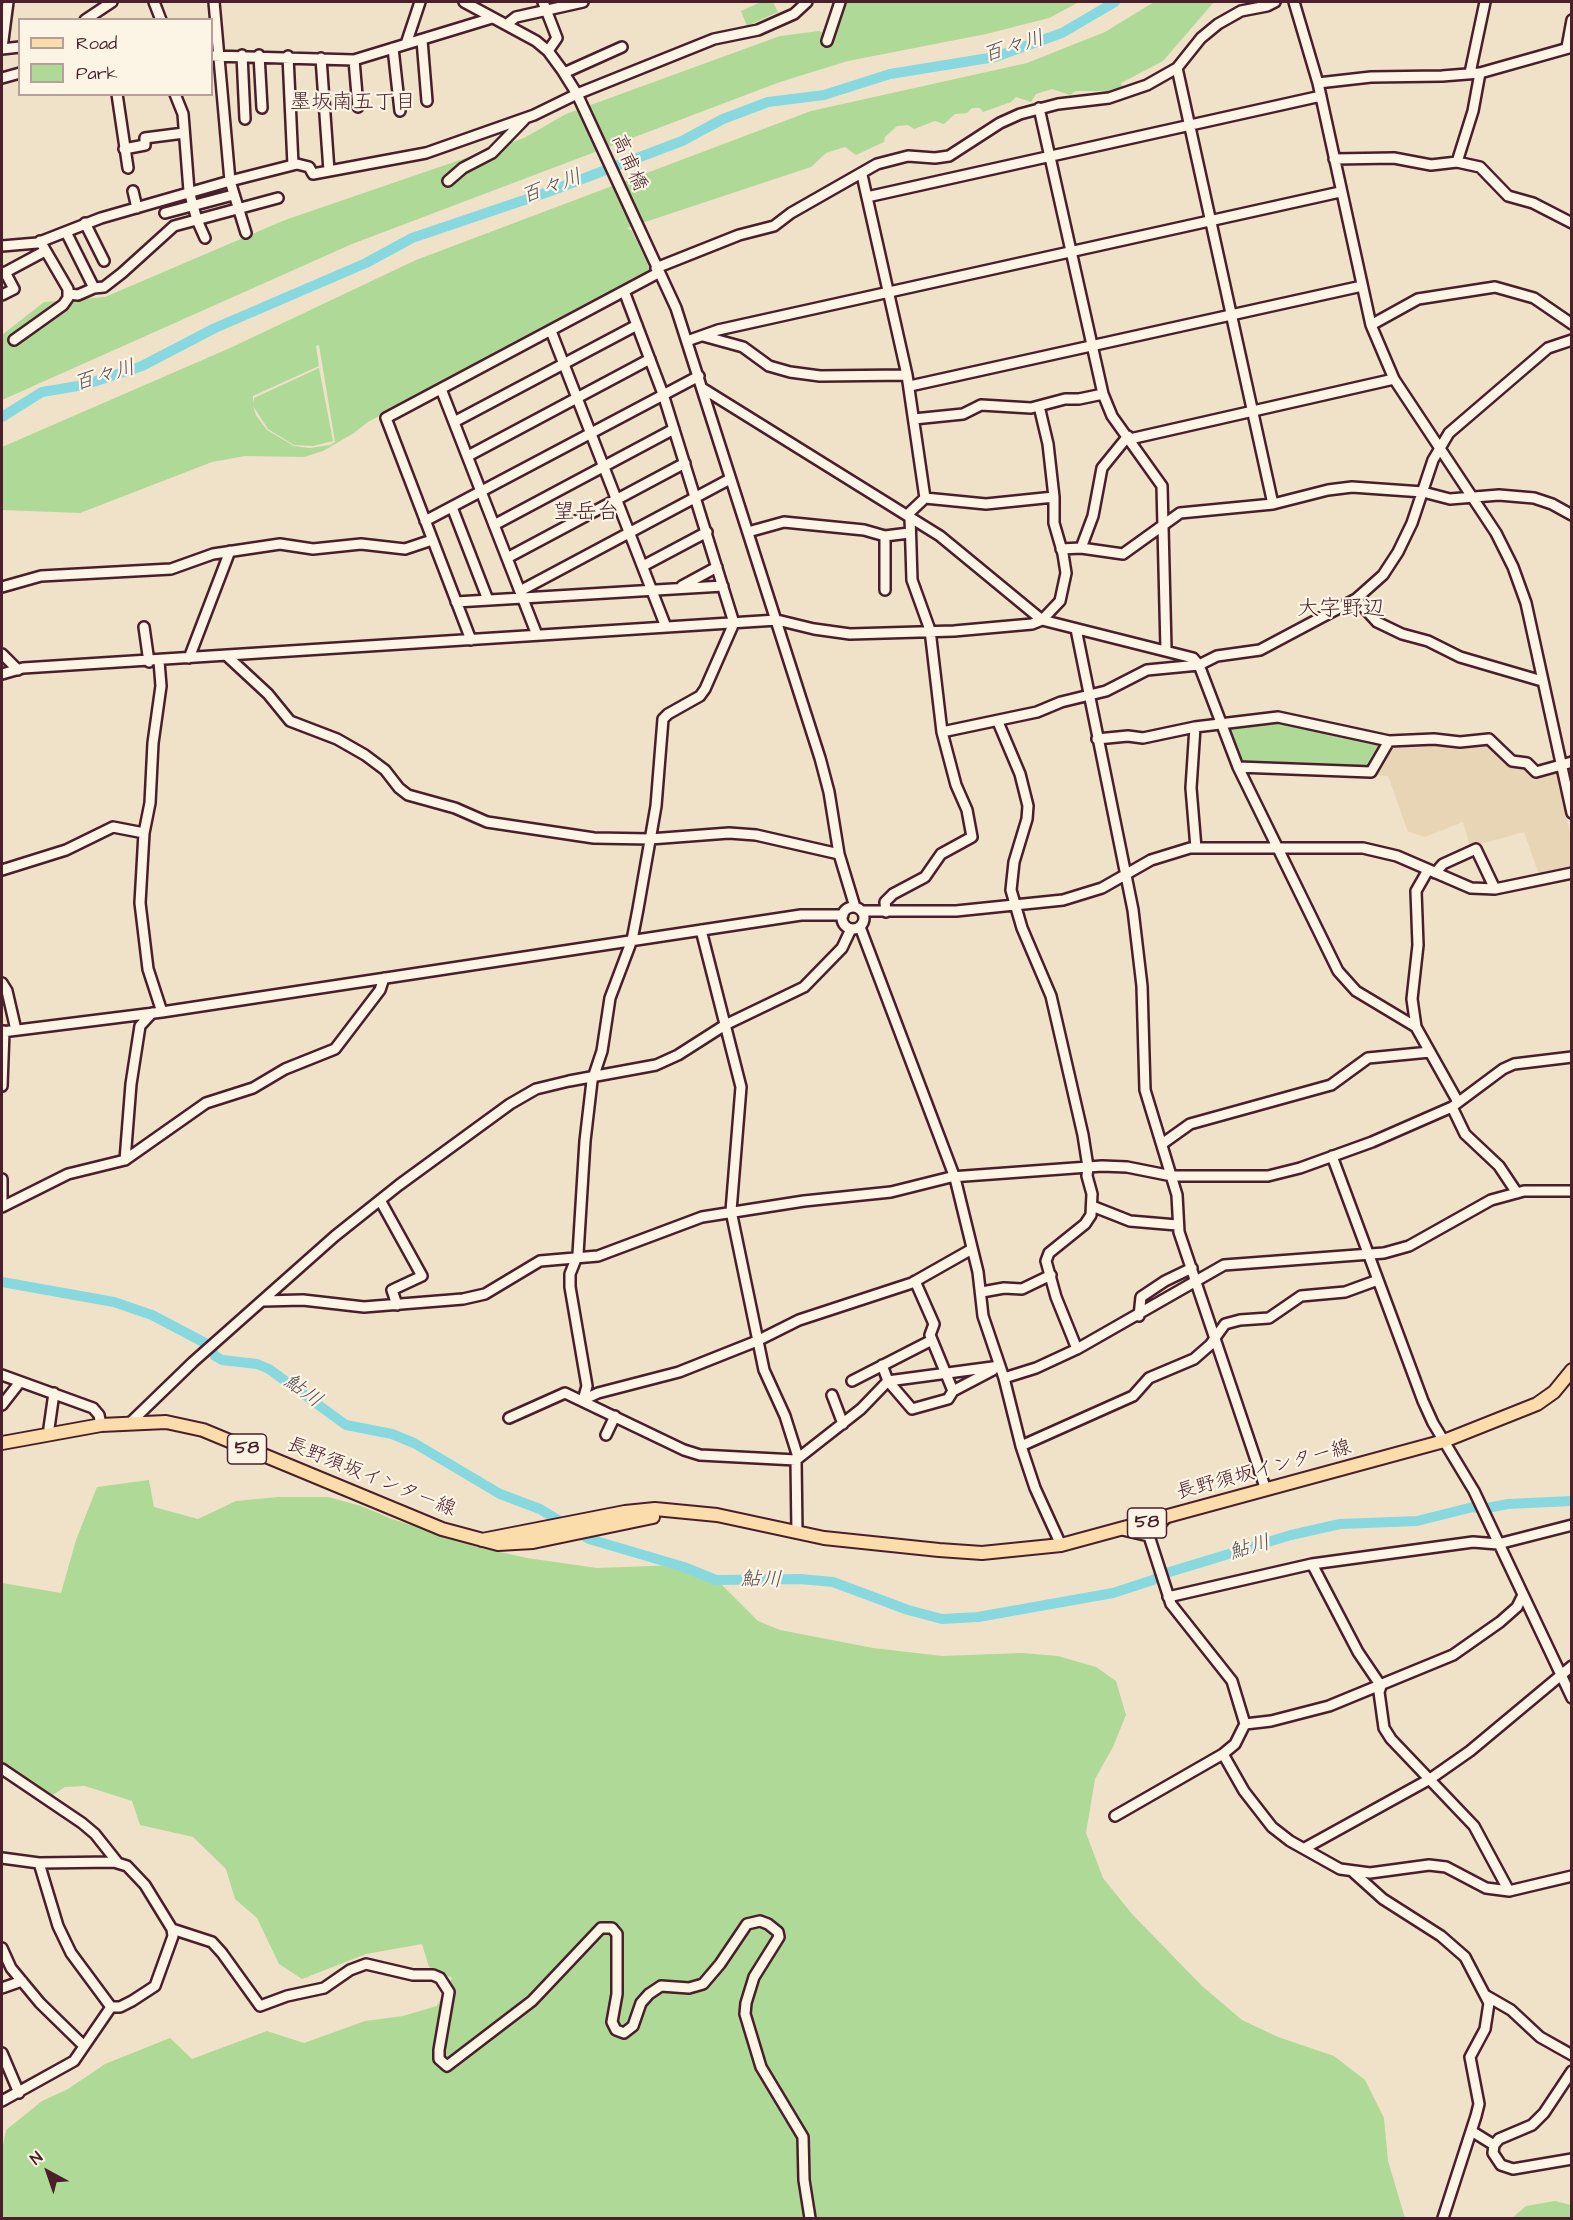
<!DOCTYPE html>
<html>
<head>
<meta charset="utf-8">
<style>
	body { margin:0 }
	#map { position:relative; width:1573px; height:2220px; overflow:hidden; background:#f0e2c9; font-family:"Architects Daughter",sans-serif }
	canvas { display:block }
	.frame { position:absolute; inset:0; border:3px solid #4a1f2b; pointer-events:none }
	.legend { position:absolute; left:18px; top:18px; width:195px; height:78px; box-sizing:border-box; background:#fcf5e5; border:2px solid #b59f9b; margin:0; padding:8px 10px; list-style:none; font-size:18px; color:#4a1f2b }
	.legend li { display:flex; align-items:center; gap:12px; height:30px }
	.legend b { width:30px; border:2px solid #b59f9b }
	.north { position:absolute; left:18px; top:2142px; width:60px; height:60px; -webkit-text-stroke:4px #fcf5e5; paint-order:stroke; rotate:320deg; font-size:16px; font-weight:700; line-height:24px; text-align:center; color:#4a1f2b }
	.north::after { content:''; display:block; margin:auto; width:21px; height:27px; background:#4a1f2b; clip-path:polygon(50% 0,100% 100%,50% 72%,0 100%) }
</style>
</head>
<body>
<div id="map">
<canvas width="1573" height="2220"></canvas>
<div class="frame"></div>
<ul class="legend">
<li><b style="height:8px;background:#fbddab"></b>Road</li>
<li><b style="height:16px;background:#afd996"></b>Park</li>
</ul>
<div class="north">N</div>
</div>
<script>
const c = document.querySelector('canvas').getContext('2d');
c.lineJoin = 'round';
function fillPath(path, color) { c.fillStyle = color; c.fill(path, 'evenodd'); }
const shape = rows => new Path2D(rows.map(r => 'M' + r).join(''));
function stroke(path, color, width, dash) { c.strokeStyle = color; c.lineWidth = width; c.lineCap = dash ? 'butt' : 'round'; c.setLineDash(dash || []); c.stroke(path); }
function write(font, color, halo, rows, align = 'center') {
  c.font = font + ' "Architects Daughter","Klee One",sans-serif'; c.lineWidth = 4.5; c.setLineDash([]); c.textBaseline = 'middle'; c.strokeStyle = halo; c.fillStyle = color; for (const [text, x, y, turn = 0] of rows) {
    c.save(); c.translate(x, y); c.rotate((+turn || 0) * Math.PI / 180); c.textAlign = isNaN(turn) ? turn : align; if (halo) c.strokeText(text, 0, 0); c.fillText(text, 0, 0); c.restore();
  }
}
fillPath(shape([
	[1489,743,1510,764,1557,770,1571,839,1571,868,1539,875,1524,832,1470,847,1463,822,1425,837,1408,832,1388,776,1374,775,1391,744,1460,746]
]), '#e8d5b6');
fillPath(shape([
	[761,2,773,2,778,12,747,26,741,11],
	[845,2,1079,2,1049,18,986,34,848,61,780,82,352,244,2,400,2,335,44,302,105,297,285,220,524,138,566,114,780,36,819,31,832,36],
	[1154,2,1214,2,1163,61,1121,83,1123,90,1114,94,1104,91,1076,91,1070,95,1052,89,1036,94,1031,102,1016,97,1011,102,983,112,980,108,972,108,967,113,955,114,944,124,935,121,914,129,908,125,897,126,885,137,884,142,856,155,845,147,826,153,811,167,627,228,632,231,646,260,650,270,648,274,368,422,354,433,323,451,304,457,245,456,212,462,80,513,2,510,2,447,230,348,416,260,811,111,1027,63,1105,32],
	[319,345,335,442,330,445,310,448,294,446,267,430,256,415,253,406,268,429,294,445,313,446,333,441,319,368,254,398,253,404,253,396,319,366,316,346],
	[1279,722,1386,742,1370,770,1243,765,1228,726],
	[149,1480,154,1507,198,1519,236,1501,278,1497,328,1497,361,1506,392,1519,482,1548,527,1558,597,1568,678,1565,713,1576,758,1621,780,1630,873,1648,942,1656,1022,1653,1058,1656,1096,1667,1116,1681,1126,1715,1113,1747,1095,1779,1086,1833,1103,1878,1132,1914,1202,1986,1242,2020,1278,2037,1334,2056,1365,2080,1384,2118,1388,2161,1405,2218,2,2218,2,2150,6,2130,42,2101,68,2089,105,2064,170,2038,192,2059,267,2031,304,2043,365,2021,403,2016,437,2006,452,1978,429,1967,422,1944,366,1954,302,1979,279,1964,257,1918,235,1899,226,1869,193,1837,140,1825,132,1801,85,1786,65,1787,51,1796,29,1785,2,1763,2,1583,61,1593,76,1540,97,1487],
	[1555,2201,1571,2205,1571,2218,1512,2218,1526,2206]
]), '#afd996');
stroke(shape([
	[2,417,42,392,84,385,142,366,215,328,366,263,412,238,548,192,682,141,723,119,768,102,824,95,890,74,995,57,1062,33,1115,2],
	[2,1282,114,1302,152,1315,209,1345,215,1356,222,1360,257,1364,269,1369,346,1425,392,1434,414,1443,500,1494,540,1509,589,1539,684,1567,716,1580,800,1579,833,1582,908,1610,942,1619,978,1617,1113,1593,1153,1580,1163,1574,1291,1535,1340,1524,1417,1521,1473,1507,1482,1509,1508,1504,1572,1501]
]), '#87d9df', 10);
const minor = shape([
	[154,2,161,20],
	[214,2,230,181,297,164,309,167,313,174,426,153,534,115,577,94,714,39,758,30,794,14,807,2],
	[464,2,536,41,548,51,562,70,577,94,676,308,820,758,829,792,839,854,855,907],
	[543,2,557,38,548,51],
	[1294,2,1318,83,1371,325,1394,379,1496,533,1513,567,1526,603,1572,813],
	[85,20,112,2],
	[507,24,516,17,583,2],
	[422,40,427,101],
	[827,41,840,2],
	[406,44,420,2],
	[1567,47,1572,20],
	[2,48,8,2],
	[393,48,400,111],
	[2,49,20,47],
	[242,55,245,119],
	[259,55,262,108],
	[213,56,354,60,492,18],
	[288,56,293,165],
	[321,58,329,171],
	[354,60,358,107],
	[1177,68,1273,504],
	[564,73,622,47],
	[1470,73,1485,2],
	[2,78,20,73],
	[1318,83,1371,77,1442,76,1480,73,1572,47],
	[117,94,128,168],
	[175,94,183,114,189,191,197,220,205,238],
	[1039,108,1103,394,1112,416,1162,486,1166,649],
	[124,149,145,145,145,138,184,133],
	[1334,159,1394,158,1431,165,1457,162,1480,167,1508,196,1533,203,1572,223],
	[1457,162,1473,111,1480,73],
	[862,175,907,375,925,498],
	[448,181,463,168,492,153,524,120],
	[133,191,137,208],
	[867,197,1321,96],
	[165,213,233,195],
	[85,223,104,261],
	[66,232,94,288,104,287,122,273,174,226,278,198],
	[2,246,37,243,101,218,230,181,246,233],
	[656,268,739,235,774,226,791,213,877,164,908,156,935,158,949,156,1000,123,1020,114,1058,104,1109,98,1147,85,1177,68,1201,38,1218,24,1241,11,1267,6,1275,2],
	[2,274,45,251],
	[68,294,78,295,94,288],
	[2,295,14,289,5,272],
	[1371,325,1418,299,1495,287,1534,298,1572,324],
	[551,331,666,627],
	[703,336,743,347,769,366,790,372,820,376,907,375],
	[14,340,63,305,68,298,68,289,40,241],
	[687,341,718,330,1340,192],
	[910,386,1362,286],
	[702,388,940,536,1042,620,1193,658,1199,665,1238,767,1338,971,1356,991,1416,1027],
	[441,389,537,635],
	[1039,406,1048,444,1054,497],
	[914,419,963,414,981,405,1031,408,1065,399,1079,399,1103,394],
	[454,422,637,325],
	[1130,439,1394,379],
	[468,456,650,359],
	[452,507,488,600],
	[425,521,699,376],
	[494,525,674,429],
	[748,532,784,522,864,530,885,536,909,533],
	[885,536,885,590],
	[1081,548,1093,516,1102,468,1128,436],
	[1061,549,1081,548,1123,554,1180,513,1273,504,1328,490,1352,487,1423,492,1450,499,1499,495,1534,498,1552,504,1572,515],
	[507,558,685,463],
	[643,566,707,532],
	[682,586,717,567],
	[2,587,41,576,171,569,213,554,280,544,313,549,361,544,405,549,432,540],
	[520,591,730,479],
	[1356,599,1377,622,1402,634,1428,641,1460,657,1542,681],
	[456,602,723,586],
	[144,627,149,662],
	[1076,629,1133,910,1142,986,1145,1090,1177,1195,1179,1232,1266,1490],
	[471,640,386,418,658,273],
	[2,654,18,670],
	[227,656,268,694,290,721,337,739,365,755,385,770,399,788,408,795,455,808,487,822,594,838,650,839,729,833,756,835,839,854],
	[189,658,230,551],
	[159,661,161,686,153,743,150,803,144,833,140,903,148,969,162,1012],
	[2,674,23,668,777,620,814,629,850,634,954,631,1032,624,1042,620,1060,601,1066,573,1063,554,1054,523,1054,497,986,504,925,498,907,515],
	[998,722,1020,774,1028,806,1027,819,1014,862,1011,890,1022,928,1051,996,1083,1135,1088,1167,1087,1176,1092,1194,1091,1215,1085,1224,1049,1253,1046,1261,1056,1297,1077,1349],
	[1195,727,1191,788,1196,848],
	[942,732,1037,712,1061,702,1106,691,1147,670,1199,665,1217,656,1260,650,1356,599,1383,575,1398,552,1412,523,1433,460,1449,433,1548,348,1572,340],
	[1097,739,1128,736,1143,738,1195,727,1278,717,1389,741],
	[1238,767,1371,772,1389,741,1434,739,1460,742,1489,739,1512,761,1527,763,1536,772,1572,762],
	[2,870,66,850,113,827,144,833],
	[1428,870,1416,891,1418,945,1412,999,1416,1027,1458,1102],
	[1435,873,1443,864,1476,849,1495,889],
	'842 918a11 11 0 1 1 22 0a11 11 0 1 1-22 0Z',
	[862,911,956,911,1063,900,1102,888,1151,860,1190,848,1363,848,1397,856,1471,888,1495,889,1572,873],
	[886,912,885,902,893,894,925,877,941,854,972,837,967,810,956,785,942,732,930,630,912,580,910,517],
	[860,927,955,1178,978,1272,983,1316,1004,1378,1021,1446,1035,1488,1061,1545],
	[701,930,741,1087,731,1211,764,1370,785,1416,798,1457],
	[2,983,7,991,16,1030],
	[2,1032,162,1012,801,915,843,915],
	[2,1086,4,1031],
	[1452,1107,1465,1134,1499,1166,1517,1193],
	[1162,1144,1190,1124,1331,1085,1368,1058,1430,1052],
	[1332,1156,1423,1401,1433,1423,1474,1491,1572,1698],
	[125,1160,131,1084,140,1026,152,1013],
	[2,1179,2,1207],
	[380,1200,422,1276,392,1290,397,1305],
	[1092,1206,1130,1221,1177,1225],
	[2,1207,68,1174,125,1160,206,1103,253,1088,285,1069,335,1049,380,990,384,978],
	[915,1281,934,1324,930,1335,953,1391,993,1370],
	[982,1292,1004,1288,1022,1289,1051,1275],
	[263,1301,303,1300,364,1307,463,1299,485,1294,540,1261,598,1256,702,1217,804,1201,891,1192,951,1177,1102,1166,1127,1167,1172,1176,1268,1176,1300,1168,1372,1142,1452,1107,1503,1069,1514,1064,1572,1057],
	[1139,1316,1141,1297,1165,1281,1192,1268],
	[882,1365,888,1381,912,1409,948,1399,953,1391],
	[2,1375,93,1408,99,1415,101,1425],
	[1004,1378,1036,1368,1077,1349,1224,1265,1384,1253,1409,1246,1491,1200,1524,1191,1572,1191],
	[852,1381,932,1340],
	[832,1395,843,1424],
	[583,1400,587,1386,570,1287,570,1274,578,1254,585,1141,592,1081,602,1051,610,998,632,940,638,909,656,806,663,719,668,714,700,696,705,689,734,623,663,394,624,291],
	[583,1400,598,1393,679,1372,757,1341,799,1320,912,1283,972,1249],
	[2,1405,20,1382],
	[509,1418,565,1393,684,1450,700,1455,796,1460],
	[132,1421,193,1362,335,1236,399,1185,510,1104,536,1089,569,1081,656,1065,678,1055,725,1025,804,987,842,948,851,929],
	[49,1428,54,1393],
	[606,1435,615,1416],
	[1021,1446,1133,1396,1149,1378,1194,1359,1210,1345,1225,1324,1240,1320,1269,1318,1301,1296,1345,1292,1378,1280],
	[797,1533,796,1460,861,1409,888,1381,1000,1366],
	[1149,1536,1167,1517],
	[1312,1564,1358,1652,1381,1686,1379,1692,1384,1728,1391,1739,1474,1826,1509,1891],
	[1168,1597,1312,1564,1473,1542,1498,1544,1572,1525],
	[1245,1724,1271,1721,1329,1706,1453,1655,1500,1622,1517,1607,1522,1597],
	[1223,1754,1244,1791,1272,1827,1290,1841,1340,1869,1370,1873,1429,1865,1446,1867,1486,1888,1509,1891,1572,1876],
	[2,1769,82,1823,95,1834,118,1863],
	[1115,1816,1223,1754,1235,1744,1245,1724,1232,1681,1171,1604,1149,1536,1123,1530],
	[1305,1848,1430,1779,1470,1751,1572,1666],
	[2,1858,39,1863,114,1862,127,1866,145,1885,172,1929,173,1936,155,1986,132,2001,120,2007,111,2007,74,2061,2,2101],
	[39,1863,58,1926,71,1953,111,2007],
	[1353,1872,1383,1899,1441,1936,1465,1957,1489,2003,1485,2029,1470,2057,1479,2104,1476,2116,1443,2218],
	[172,1929,212,1942,222,1953,260,2006,287,1996,324,1988,350,1970,366,1964,413,1975,433,1975,440,1978,449,1992,439,2050,439,2059,447,2066,532,2001,601,1928,612,1928,617,1934,617,1994,612,2022,616,2030,624,2033,633,2026,641,2003,649,1994,661,1986,689,1988,703,1984,720,1964,747,1924,760,1921,768,1924,778,1932,779,1937,754,1977,746,2003,745,2014,761,2067,803,2137,804,2180,810,2218],
	[2,1948,11,1968,40,2003,84,2046],
	[2,1988,22,1981],
	[1485,1995,1511,2010,1540,2037,1572,2055],
	[2,2053,19,2093],
	[1572,2071,1544,2113,1532,2125,1499,2139,1494,2145,1493,2153,1501,2165,1513,2169,1572,2159],
	[1473,2132,1494,2145]
]);
const major = shape([
	[2,1443,101,1425,166,1422,203,1430,442,1529,498,1544,533,1542,653,1517],
	[482,1540,625,1512,655,1509,717,1515,824,1538,939,1550,982,1553,1061,1545,1444,1441,1537,1404,1554,1392,1572,1370]
]);
stroke(minor, '#4a1f2b', 14);
stroke(major, '#4a1f2b', 16);
stroke(minor, '#fcf5e5', 9);
stroke(major, '#fbddab', 12);
for (const [x, y, w] of [
	[247,1449,39],
	[1147,1523,39]
]) { const box = new Path2D(); box.roundRect(x - w / 2, y - 15, w, 30, 4.5); c.fillStyle = '#fcf5e5'; c.fill(box); stroke(box, '#4a1f2b', 1.5); }
write('bold 18px', '#4a1f2b', null, [
	["58",247,1449],
	["58",1147,1523]
]);
write('20px', '#4a1f2b', '#fcf5e5', [
	["高甫橋",628,163,66],
	["長野須坂インター線",1264,1471,-15],
	["長野須坂インター線",371,1478,22]
]);
write('italic 21px', '#594e58', '#fcf5e5', [
	["百々川",1014,48,-17],
	["百々川",552,188,-20],
	["百々川",105,377,-16],
	["鮎川",302,1392,36],
	["鮎川",1250,1549,-16],
	["鮎川",761,1581,1]
]);
write('21px', '#4a1f2b', '#fcf5e5', [
	["墨坂南五丁目",353,104]
]);
write('22px', '#4a1f2b', '#fcf5e5', [
	["望岳台",586,513],
	["大字野辺",1341,610]
]);
</script>
</body>
</html>
